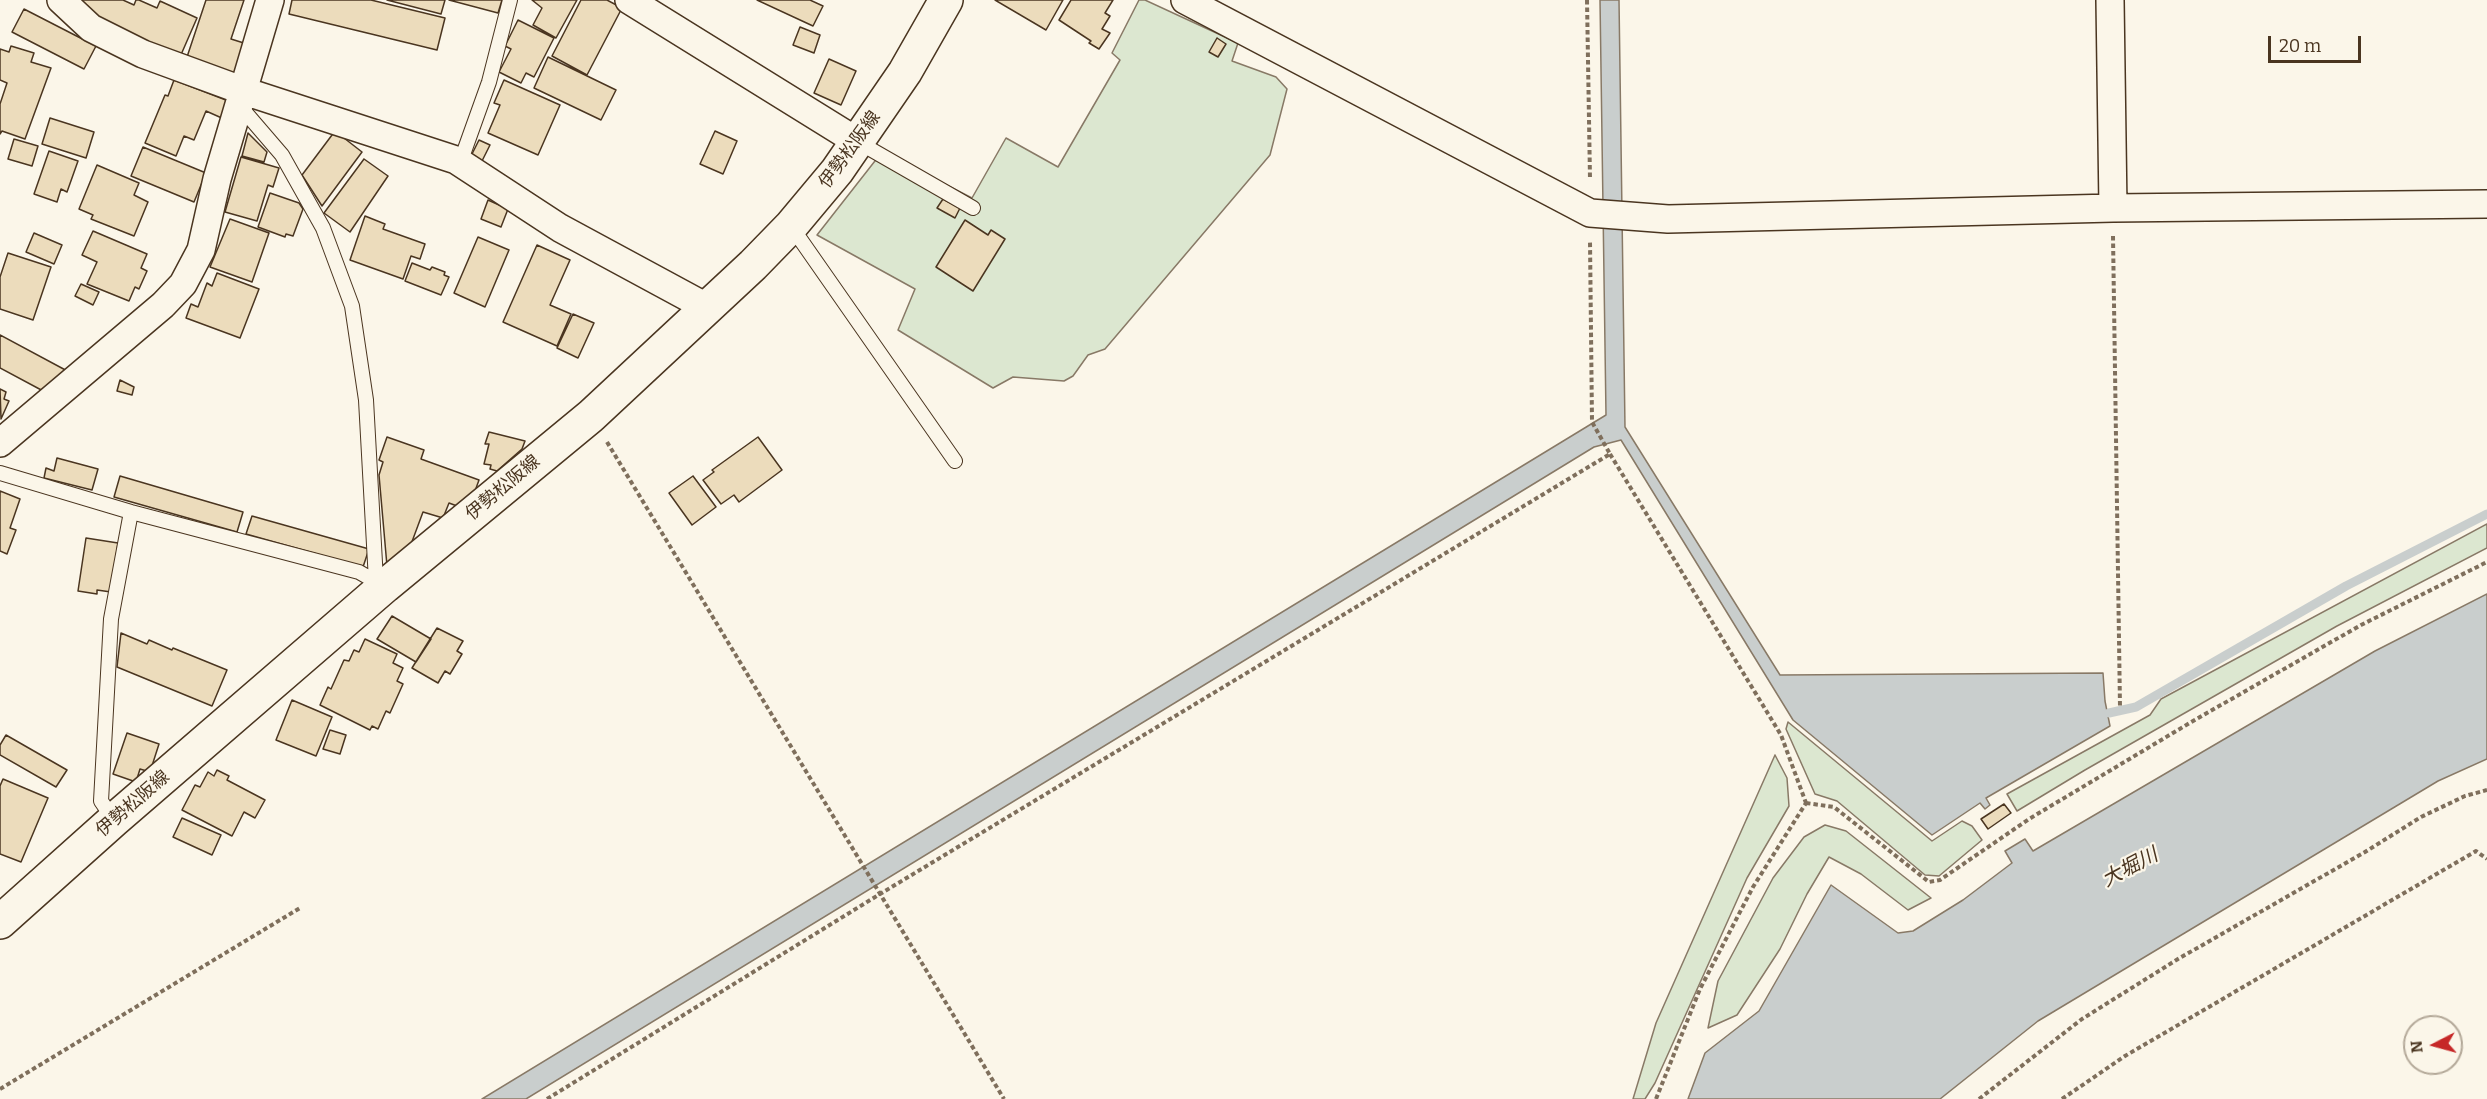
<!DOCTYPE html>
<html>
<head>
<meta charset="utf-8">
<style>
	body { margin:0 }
	#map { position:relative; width:2487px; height:1099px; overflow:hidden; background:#fbf6e9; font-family:Bitter,serif }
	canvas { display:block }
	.north { position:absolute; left:2403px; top:1015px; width:60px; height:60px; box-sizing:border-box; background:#fbf6e9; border:2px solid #b4a999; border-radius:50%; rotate:264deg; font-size:16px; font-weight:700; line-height:24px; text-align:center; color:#4a3520 }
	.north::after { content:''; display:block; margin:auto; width:21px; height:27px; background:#c62828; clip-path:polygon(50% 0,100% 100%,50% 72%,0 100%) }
	.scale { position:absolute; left:2268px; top:36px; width:93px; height:27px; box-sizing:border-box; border:3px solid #4a3520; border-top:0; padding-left:8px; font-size:18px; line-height:21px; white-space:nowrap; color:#4a3520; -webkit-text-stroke:4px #fbf6e9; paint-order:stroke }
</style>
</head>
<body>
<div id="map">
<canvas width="2487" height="1099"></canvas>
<div class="north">N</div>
<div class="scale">20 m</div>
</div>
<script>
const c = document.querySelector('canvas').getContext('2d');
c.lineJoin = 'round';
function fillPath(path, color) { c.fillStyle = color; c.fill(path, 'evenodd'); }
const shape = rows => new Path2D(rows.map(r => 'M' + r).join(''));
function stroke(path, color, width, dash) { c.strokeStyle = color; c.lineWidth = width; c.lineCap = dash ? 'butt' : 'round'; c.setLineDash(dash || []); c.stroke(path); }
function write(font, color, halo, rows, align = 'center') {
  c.font = font + ' Bitter,"Noto Sans JP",serif'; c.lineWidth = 4.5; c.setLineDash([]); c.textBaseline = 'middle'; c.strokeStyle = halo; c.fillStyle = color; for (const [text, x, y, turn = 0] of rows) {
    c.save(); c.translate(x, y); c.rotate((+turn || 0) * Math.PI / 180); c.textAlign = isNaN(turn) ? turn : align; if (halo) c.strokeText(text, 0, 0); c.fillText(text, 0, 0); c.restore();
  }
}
const green = shape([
	[1139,0,1145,0,1238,43,1232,61,1276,77,1287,89,1270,155,1105,349,1088,355,1073,376,1064,381,1013,377,993,388,898,330,915,289,817,235,882,152,972,198,1006,138,1058,167,1120,60,1112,53,1139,0],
	[2487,524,2487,548,2337,626,2085,770,2017,811,2007,794,2150,715,2161,699,2487,524],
	[1788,722,1932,841,1962,821,1972,826,1982,840,1939,876,1925,875,1837,801,1815,794,1786,729,1788,722],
	[1775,755,1787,778,1789,806,1747,878,1655,1083,1645,1099,1633,1099,1656,1023,1775,755],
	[1825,825,1846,831,1931,898,1908,910,1861,874,1829,857,1807,894,1780,949,1737,1015,1708,1028,1718,981,1773,878,1804,837,1825,825]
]);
fillPath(green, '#dce7d0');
stroke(green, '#887966', 1.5);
const water = shape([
	[1600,0,1619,0,1625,427,1780,675,2103,673,2105,701,2110,726,1986,798,1990,805,1985,809,1980,803,1932,835,1793,720,1621,440,1594,447,526,1099,482,1099,1606,415,1600,0],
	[2487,594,2487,759,2438,781,2038,1021,1940,1099,1688,1099,1705,1053,1759,1011,1831,885,1898,933,1913,931,1963,900,2012,863,2005,851,2025,839,2033,851,2375,651,2487,594]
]);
fillPath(water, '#c9cecd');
stroke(water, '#887966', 1.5);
stroke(shape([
	[2109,713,2136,707,2346,586,2487,514]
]), '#c9cecd', 9);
const building = shape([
	[82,0,123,0,134,5,136,0,139,0,157,8,160,1,197,18,180,57,96,21,81,3,82,0],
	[206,0,244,0,231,39,247,44,235,81,186,60,206,0],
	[292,0,371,0,445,18,437,50,289,14,292,0],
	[387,0,445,0,441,14,387,0],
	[449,0,502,0,498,13,449,0],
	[532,0,577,0,556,38,533,25,542,8,532,0],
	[581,0,607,0,622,8,587,75,552,56,581,0],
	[757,0,810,0,823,6,813,26,757,0],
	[995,0,1063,0,1046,30,995,0],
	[1071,0,1113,0,1105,13,1110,16,1102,29,1110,33,1099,49,1089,43,1091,41,1059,20,1071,0],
	[24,9,96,46,84,69,12,32,24,9],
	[518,20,554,38,534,77,526,73,521,83,499,72,511,49,505,46,518,20],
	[800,27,820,35,814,53,793,45,800,27],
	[1217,38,1226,44,1218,57,1209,52,1217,38],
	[11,46,34,53,31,62,51,68,25,139,2,131,0,134,0,104,7,83,0,80,0,49,9,52,11,46],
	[548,57,616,90,601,120,534,88,548,57],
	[829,59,856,71,841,105,814,93,829,59],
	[174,80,231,102,224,119,206,111,194,140,184,136,176,156,145,143,165,95,168,96,174,80],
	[504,80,560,105,538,155,488,133,500,105,494,103,504,80],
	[50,118,94,132,86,158,42,144,50,118],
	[335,131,362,152,322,206,302,175,335,131],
	[715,131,737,141,723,174,700,164,715,131],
	[248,133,267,152,264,162,242,156,248,133],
	[14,139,38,146,32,166,8,159,14,139],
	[479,140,490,145,481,163,470,158,479,140],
	[143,147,206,173,194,202,131,176,143,147],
	[49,151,78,161,67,192,61,189,57,202,34,194,49,151],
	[241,157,279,168,273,187,268,185,257,221,225,212,241,157],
	[364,159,388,176,350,232,324,213,364,159],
	[97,165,139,183,134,195,148,202,134,236,91,219,93,215,79,209,97,165],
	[270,193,299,203,303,209,293,236,286,234,285,237,258,227,270,193],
	[943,199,960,208,955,218,937,208,943,199],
	[488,200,508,209,501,227,481,219,488,200],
	[365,216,385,224,383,229,425,244,420,259,411,256,403,279,350,260,365,216],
	[230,219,269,233,252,282,210,267,230,219],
	[965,220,988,235,991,230,1005,239,973,291,936,267,965,220],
	[93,231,147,254,141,268,147,271,139,289,135,287,129,301,87,284,97,262,82,255,93,231],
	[34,233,62,245,54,264,26,252,34,233],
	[478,237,509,250,485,307,454,293,478,237],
	[537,245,570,260,550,305,571,314,557,346,503,322,537,245],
	[8,253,51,267,33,320,0,309,0,277,8,253],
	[412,263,430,270,432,267,445,272,444,275,449,277,441,295,405,281,412,263],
	[217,273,259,289,240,338,186,318,191,304,198,307,207,283,212,286,217,273],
	[81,284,99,292,93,305,75,296,81,284],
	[573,314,594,323,578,358,557,348,573,314],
	[0,335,71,373,45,392,0,368,0,335],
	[120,380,134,387,132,395,117,391,120,380],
	[0,389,6,392,4,399,9,401,1,419,0,389],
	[489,432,525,441,522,449,497,471,490,469,491,465,484,464,489,444,485,444,489,432],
	[387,437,424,450,421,459,479,480,475,491,457,506,449,503,443,518,423,512,410,547,387,566,379,475,383,462,379,460,387,437],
	[758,437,782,470,739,502,734,495,721,504,703,480,714,472,712,470,758,437],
	[57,458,98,469,92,490,44,478,46,468,54,471,57,458],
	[120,476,243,512,237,532,114,497,120,476],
	[693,476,716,507,692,525,669,493,693,476],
	[0,491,20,499,10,528,16,530,7,554,0,551,0,491],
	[252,516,369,549,363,567,246,534,252,516],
	[86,538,118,543,111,592,97,590,97,594,78,591,86,538],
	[392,616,431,639,416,662,377,639,392,616],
	[437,628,463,641,457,651,462,654,450,674,445,671,438,683,412,668,437,628],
	[121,633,147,644,149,640,172,650,173,648,227,670,212,706,117,667,121,633],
	[365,639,397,654,393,663,403,668,397,681,403,684,390,713,386,711,378,729,372,726,370,730,320,705,328,687,331,689,344,660,349,661,354,650,359,652,365,639],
	[292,700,332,717,316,756,276,740,292,700],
	[330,730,346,735,340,754,323,749,330,730],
	[127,733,159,744,150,772,140,769,136,782,113,774,127,733],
	[6,735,67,770,56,787,0,755,0,745,6,735],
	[217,770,229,776,227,780,265,800,255,818,244,812,232,836,182,810,195,785,200,787,208,772,214,776,217,770],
	[3,779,48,798,21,862,0,854,0,786,3,779],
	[2004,804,2011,813,1988,829,1981,819,2004,804],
	[182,818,221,835,212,855,173,837,182,818]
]);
fillPath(building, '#ecdcbc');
stroke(building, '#4a3520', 1.5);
const lane = shape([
	[239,105,282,155,323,228,352,306,366,400,376,581],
	[858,142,973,208],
	[460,163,489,82,510,0],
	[791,226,955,461],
	[0,473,131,512,359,572,380,584],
	[114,820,101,801,111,619,131,512]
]);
const street = shape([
	[61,0,91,28,143,54,244,91,456,160,560,228,708,308],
	[629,0,858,142],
	[1185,0,1590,213,1668,219,2113,208,2487,204],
	[2110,0,2113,208],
	[0,443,163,305,183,284,201,250,217,179,270,0]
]);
const primary = shape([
	[0,922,114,820,385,586,591,416,753,265,791,226,837,171,905,72,946,0]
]);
stroke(lane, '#4a3520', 16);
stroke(street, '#4a3520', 30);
stroke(primary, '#4a3520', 36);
stroke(shape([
	[1587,0,1590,179],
	[2113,236,2120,707],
	[607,442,1004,1099],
	[1610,454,1781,735,1806,803],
	[1806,803,1834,807,1929,882,1940,880,2029,819,2193,721,2361,625,2487,562],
	[0,1089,300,908],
	[547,1099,880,894,1610,454,1592,422,1590,241],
	[1656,1099,1700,989,1753,887,1806,803],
	[1979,1099,2082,1019,2178,959,2365,852,2421,817,2465,796,2487,790],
	[2062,1099,2125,1056,2476,851,2487,859]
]), '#7f6f5c', 4, [4.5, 3]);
stroke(lane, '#fbf6e9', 14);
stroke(street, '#fbf6e9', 27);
stroke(primary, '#fbf6e9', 33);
write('18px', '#4a3520', '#fbf6e9', [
	["伊勢松阪線",850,150,-54],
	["伊勢松阪線",503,488,-40],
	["伊勢松阪線",133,804,-41]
]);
write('italic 20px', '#4a3520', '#fbf6e9', [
	["大堀川",2130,868,-28]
]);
</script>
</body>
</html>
